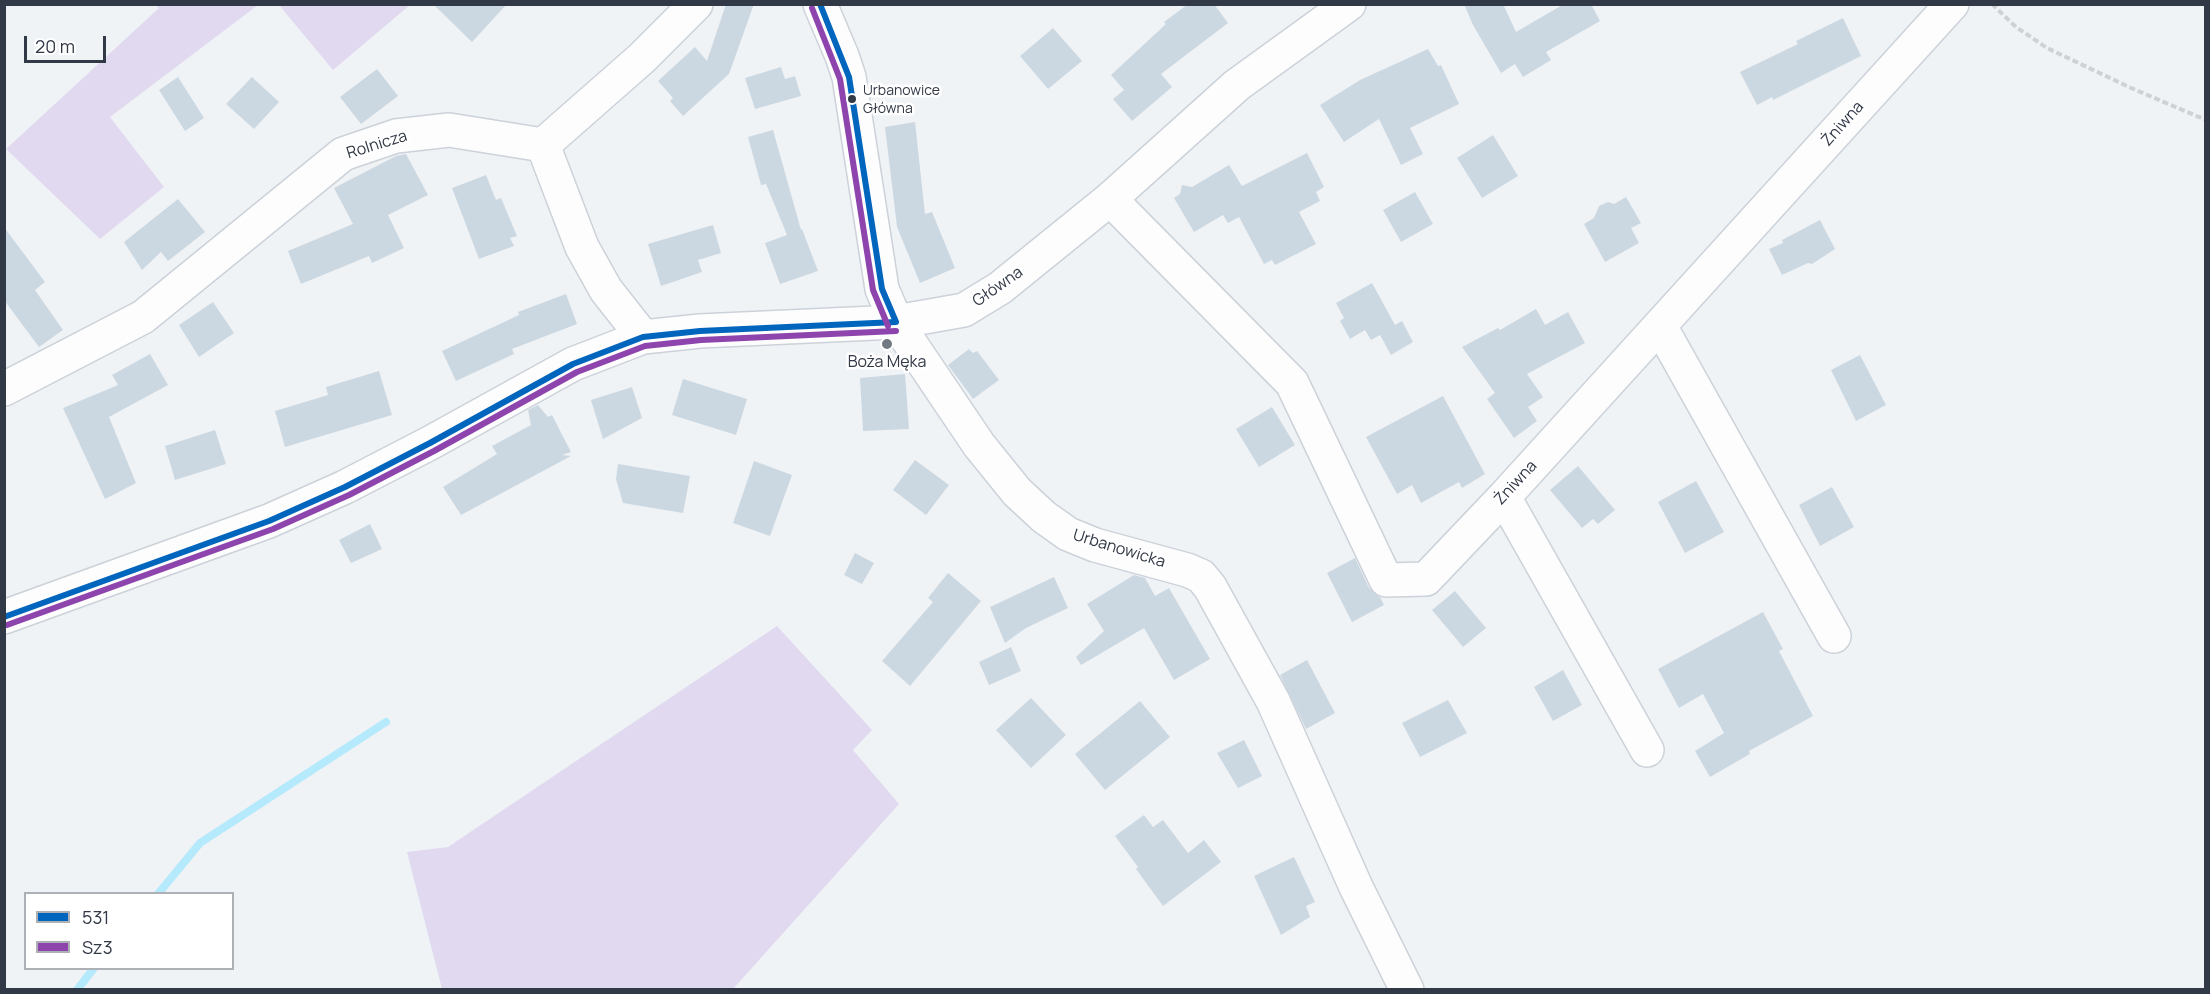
<!DOCTYPE html>
<html>
<head>
<meta charset="utf-8">
<style>
	body { margin:0 }
	#map { position:relative; width:2210px; height:994px; overflow:hidden; background:#f0f3f6; font-family:Manrope,sans-serif }
	canvas { display:block }
	.frame { position:absolute; inset:0; border:6px solid #323946; pointer-events:none }
	.legend { position:absolute; left:24px; top:892px; width:210px; height:78px; box-sizing:border-box; background:#fff; border:2px solid #adb0b5; margin:0; padding:8px 10px; list-style:none; font-size:18px; color:#323946 }
	.legend li { display:flex; align-items:center; gap:12px; height:30px }
	.legend b { width:30px; border:2px solid #adb0b5 }
	.scale { position:absolute; left:24px; top:36px; width:82px; height:27px; box-sizing:border-box; border:3px solid #323946; border-top:0; padding-left:8px; font-size:18px; line-height:21px; white-space:nowrap; color:#323946; -webkit-text-stroke:4px #fff; paint-order:stroke }
</style>
</head>
<body>
<div id="map">
<canvas width="2210" height="994"></canvas>
<div class="frame"></div>
<ul class="legend">
<li><b style="height:8px;background:#0065bd"></b>531</li>
<li><b style="height:8px;background:#8e44ad"></b>Sz3</li>
</ul>
<div class="scale">20 m</div>
</div>
<script>
const c = document.querySelector('canvas').getContext('2d');
c.lineJoin = 'round';
function fillPath(path, color) { c.fillStyle = color; c.fill(path, 'evenodd'); }
const shape = rows => new Path2D(rows.map(r => 'M' + r).join(''));
function stroke(path, color, width, dash) { c.strokeStyle = color; c.lineWidth = width; c.lineCap = dash ? 'butt' : 'round'; c.setLineDash(dash || []); c.stroke(path); }
function write(font, color, halo, rows, align = 'center') {
  c.font = font + ' Manrope,sans-serif'; c.lineWidth = 5; c.setLineDash([]); c.textBaseline = 'middle'; c.strokeStyle = halo; c.fillStyle = color; for (const [text, x, y, turn = 0] of rows) {
    c.save(); c.translate(x, y); c.rotate((+turn || 0) * Math.PI / 180); c.textAlign = isNaN(turn) ? turn : align; if (halo) c.strokeText(text, 0, 0); c.fillText(text, 0, 0); c.restore();
  }
}
fillPath(shape([
	[156,5,258,5,110,117,164,187,100,239,6,149,159,8],
	[279,5,410,5,333,70],
	[777,626,872,730,853,750,899,804,733,989,442,989,407,852,448,847]
]), '#e0d9f0');
stroke(shape([
	[158,894,200,843,386,722],
	[77,990,94,968]
]), '#b5e9fc', 8);
fillPath(shape([
	[433,4,507,4,472,42],
	[726,4,754,4,729,74,683,116,670,101,673,98,658,81,695,47,707,61],
	[1188,4,1214,4,1228,23,1161,74,1172,87,1132,121,1113,99,1124,90,1111,75,1166,24,1164,22],
	[1464,4,1503,4,1516,32,1564,4,1591,4,1600,21,1546,52,1551,60,1523,77,1515,64,1501,73,1473,25],
	[1843,18,1861,56,1773,100,1772,97,1757,105,1740,72,1798,44,1796,41],
	[1053,28,1082,61,1048,89,1020,56],
	[1428,49,1438,66,1441,65,1459,104,1410,128,1423,154,1401,165,1379,119,1344,142,1320,105,1360,80],
	[781,67,785,79,795,76,801,96,755,109,745,78],
	[377,69,398,96,361,124,340,97],
	[178,77,204,118,185,131,159,90],
	[252,77,279,102,254,129,226,104],
	[915,122,925,214,932,212,955,268,920,283,897,227,885,127],
	[773,130,801,230,802,229,818,271,780,284,765,243,787,235,766,184,761,185,748,137],
	[1493,135,1518,176,1482,198,1457,158],
	[1307,153,1324,187,1316,192,1320,201,1299,212,1316,244,1275,265,1272,260,1264,264,1239,217,1228,223,1223,215,1194,232,1174,198,1180,194,1182,185,1192,187,1229,165,1242,186],
	[406,154,428,195,388,215,404,248,372,263,369,256,301,284,288,251,353,224,334,188,396,156],
	[486,175,496,200,501,198,517,236,510,238,514,246,479,259,452,188],
	[1415,192,1433,224,1401,242,1383,210],
	[1626,197,1641,223,1631,228,1639,243,1605,262,1584,224,1594,218,1599,206,1608,202,1614,204],
	[178,199,205,232,168,261,161,252,142,270,124,242],
	[1820,220,1835,249,1812,264,1808,263,1782,275,1769,249,1783,243,1782,240],
	[713,225,721,253,698,260,702,272,661,286,648,244],
	[4,227,45,282,35,290,63,330,39,347,4,300],
	[1372,283,1395,325,1402,321,1413,342,1391,355,1380,335,1371,340,1365,330,1350,339,1340,321,1344,318,1336,303],
	[566,294,577,324,512,349,514,354,456,381,442,351,519,315,518,312],
	[213,302,234,333,199,357,179,325],
	[1536,309,1545,325,1568,312,1585,343,1527,374,1543,397,1528,407,1537,421,1514,438,1487,399,1495,393,1462,347,1498,328,1500,330],
	[969,349,973,353,977,351,999,380,973,399,948,365],
	[150,354,168,385,109,417,136,483,105,499,63,408,118,385,112,375],
	[1860,355,1886,405,1856,421,1831,370],
	[379,371,392,415,285,447,275,411,328,395,326,387],
	[905,374,909,429,863,431,860,378],
	[683,379,747,399,736,435,672,415],
	[632,387,642,418,603,439,591,400],
	[1443,396,1485,474,1462,488,1459,482,1421,503,1412,485,1397,494,1366,437],
	[538,405,548,417,552,415,571,452,562,455,571,456,461,515,443,487,497,454,492,446,531,425,528,410],
	[1272,407,1295,445,1259,467,1236,429],
	[215,430,226,464,175,480,165,446],
	[915,460,949,485,926,515,893,490],
	[754,461,792,475,770,536,733,523],
	[618,464,690,476,683,513,623,503,616,479],
	[1578,466,1615,510,1598,524,1593,519,1582,528,1550,490],
	[1696,481,1724,532,1685,553,1658,502],
	[1832,487,1854,527,1820,546,1799,505],
	[370,524,382,549,351,563,339,540],
	[855,553,874,563,862,584,844,575],
	[1355,558,1369,588,1380,597,1384,605,1352,622,1327,573],
	[948,573,981,601,910,686,882,661,933,602,928,598],
	[1134,575,1145,578,1155,596,1169,588,1210,659,1174,680,1144,628,1081,665,1076,657,1104,631,1087,604],
	[1054,577,1068,608,1026,628,1005,643,990,607],
	[1455,591,1486,628,1463,647,1432,610],
	[1763,612,1783,649,1779,651,1813,716,1749,751,1750,754,1710,777,1695,751,1724,733,1703,694,1679,708,1658,669],
	[1011,647,1021,671,989,685,979,662],
	[1307,660,1335,713,1306,729,1280,675],
	[1563,670,1582,705,1553,721,1534,687],
	[1031,698,1066,735,1031,768,996,730],
	[1448,700,1467,733,1420,757,1402,723],
	[1140,701,1170,737,1105,790,1075,754],
	[1244,740,1262,776,1238,788,1217,753],
	[1144,815,1153,827,1163,820,1188,853,1204,840,1221,862,1163,906,1136,869,1138,867,1115,836],
	[1294,857,1315,902,1306,906,1310,917,1281,935,1254,876]
]), '#ccd8e1');
const minor = shape([
	[820,4,842,56,849,77,882,289,896,322,979,445,1017,492,1044,517,1068,534,1095,545,1187,570,1201,576,1210,587,1273,701,1356,887,1407,990],
	[543,145,582,247,606,290,643,337],
	[543,145,642,58,696,4],
	[1110,199,1292,383,1386,580,1426,579,1504,497,1952,4],
	[1660,326,1834,636],
	[4,389,143,317,343,154,396,136,449,130,543,145],
	[1504,497,1647,750],
	[4,617,269,521,345,487,430,443,573,364,643,337,700,331,896,322,964,310,1000,288,1110,199,1237,85,1349,4]
]);
stroke(minor, '#ccd2d9', 36);
stroke(shape([
	[1992,4,2016,27,2047,48,2131,88,2206,120]
]), '#cfd1d3', 4, [6, 3]);
stroke(minor, '#fdfdfe', 33);
stroke(shape([
	[820,4,849,77,882,289,896,322],
	[4,617,269,521,345,487,430,443,573,364,643,337,700,331,896,322]
]), '#0065bd', 6);
stroke(shape([
	[812,8,840,79,873,290,888,326],
	[7,625,273,529,349,495,434,451,577,372,645,346,701,340,896,331]
]), '#8e44ad', 6);
for (const [x, y, r, color] of [
	[852,99,5,"#323946"],
	[887,344,6,"#747a84"]
]) { const dot = new Path2D(); dot.arc(x, y, r, 0, 2 * Math.PI); c.fillStyle = color; c.fill(dot); stroke(dot, '#fff', 2); }
write('14px', '#323946', '#fff', [
	["Urbanowice",863,91],
	["Główna",863,109]
], 'left');
write('16px', '#323946', '#fff', [
	["Żniwna",1843,124,-48],
	["Rolnicza",377,145,-17],
	["Główna",998,287,-35],
	["Żniwna",1516,483,-47],
	["Urbanowicka",1119,549,17]
]);
write('16px', '#323946', '#fff', [
	["Boża Męka",887,363]
]);
</script>
</body>
</html>
